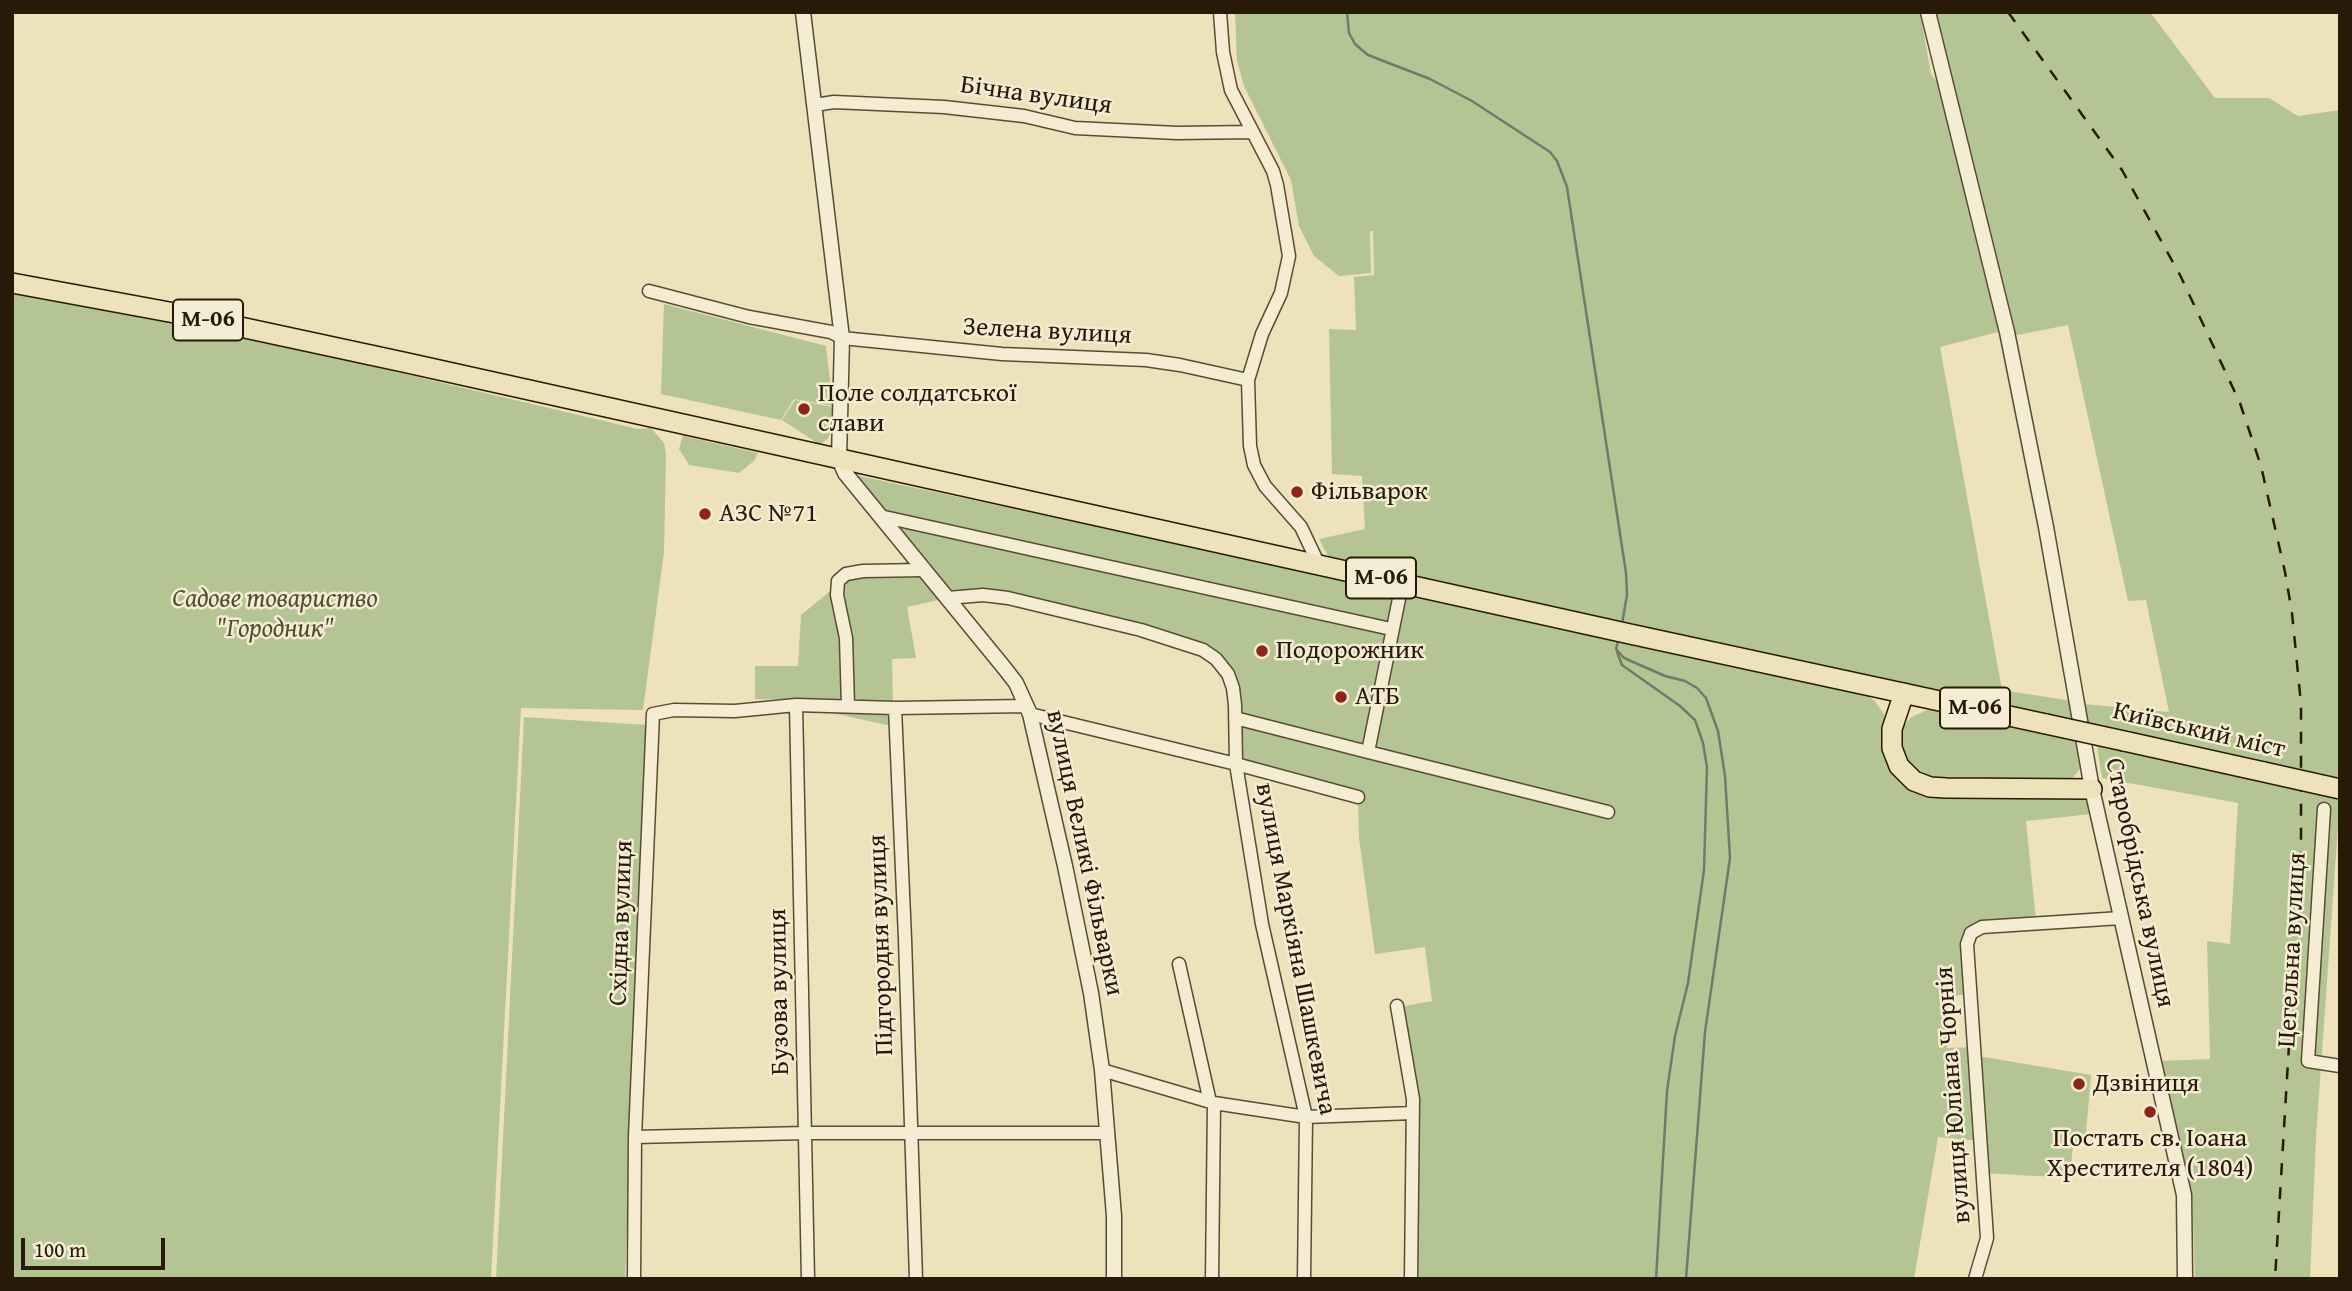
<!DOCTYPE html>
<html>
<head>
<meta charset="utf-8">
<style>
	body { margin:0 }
	#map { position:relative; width:2352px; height:1291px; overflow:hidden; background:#eee2bb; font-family:"Gentium Book Plus",serif }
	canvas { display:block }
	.frame { position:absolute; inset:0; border:14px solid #271a09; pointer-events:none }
	.scale { position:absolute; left:21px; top:1238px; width:144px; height:32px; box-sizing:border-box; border:4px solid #271a09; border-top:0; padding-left:9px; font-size:21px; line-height:24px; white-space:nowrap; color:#271a09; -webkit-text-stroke:5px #f4ecd3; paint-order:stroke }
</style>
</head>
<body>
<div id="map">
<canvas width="2352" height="1291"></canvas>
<div class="frame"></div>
<div class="scale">100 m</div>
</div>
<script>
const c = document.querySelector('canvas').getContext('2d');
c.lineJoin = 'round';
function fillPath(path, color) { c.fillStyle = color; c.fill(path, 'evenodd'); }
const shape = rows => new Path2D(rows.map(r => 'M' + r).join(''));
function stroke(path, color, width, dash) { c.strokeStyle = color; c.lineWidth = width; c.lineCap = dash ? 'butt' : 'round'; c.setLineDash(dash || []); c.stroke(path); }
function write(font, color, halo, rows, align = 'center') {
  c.font = font + ' "Gentium Book Plus",serif'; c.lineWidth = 5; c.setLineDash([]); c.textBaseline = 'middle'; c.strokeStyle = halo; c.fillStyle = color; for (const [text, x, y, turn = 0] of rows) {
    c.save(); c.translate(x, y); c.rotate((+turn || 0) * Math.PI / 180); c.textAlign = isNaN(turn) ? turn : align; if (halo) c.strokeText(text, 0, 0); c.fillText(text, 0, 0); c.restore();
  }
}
fillPath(shape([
	[1235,12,1920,12,1931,74,1956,105,1938,20,1934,12,2150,12,2215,98,2269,98,2298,116,2340,110,2340,782,2089,727,2084,704,2169,712,2146,600,2128,601,2068,325,2012,336,2002,331,1940,347,2002,690,2072,701,2076,725,1329,558,1319,539,1365,529,1362,476,1332,474,1329,329,1356,330,1354,277,1374,275,1373,231,1370,231,1371,273,1339,276,1314,256,1299,226,1291,180,1244,86,1237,61],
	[12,293,180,321,638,429,651,428,664,443,666,454,664,552,643,710,521,708,491,1279,12,1279],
	[664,304,826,346,833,406,794,399,781,420,661,394],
	[795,400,833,407,833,429,828,438,820,445,782,420],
	[683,435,688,437,758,453,754,461,739,473,689,465,679,449],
	[845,473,1407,592,1863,693,1874,700,1884,714,1886,729,1899,776,2088,797,2092,814,2026,821,2036,921,1971,933,1970,994,1945,997,1947,1048,1974,1047,1976,1058,1984,1057,2091,1075,2085,1145,2073,1145,2070,1178,1983,1173,1981,1141,1938,1137,1914,1279,1417,1279,1419,1113,1399,1007,1432,1001,1425,947,1375,954,1359,838,1358,797,1236,764,1233,688,1203,650,1008,598,948,598,907,607,916,658,892,659,893,702,896,727,796,705,796,700,755,699,755,666,798,666,801,615,834,588,857,573,915,560],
	[1929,709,2076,739,2080,769,2069,782,1930,781,1902,760,1900,731,1910,718],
	[524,717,647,725,625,1279,496,1279],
	[2097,746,2340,798,2340,826,2338,826,2316,1137,2310,1279,2195,1279,2192,1191,2160,1061,2210,1059,2207,941,2230,944,2238,803,2102,778]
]), '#b5c493');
stroke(shape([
	[1347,12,1349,33,1355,44,1368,55,1430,79,1472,101,1550,152,1557,161,1567,187,1626,573,1627,595,1622,624],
	[1618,641,1616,649,1624,658,1665,676,1685,681,1697,688,1706,698,1718,731,1725,776,1730,858,1705,1032,1686,1279],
	[1617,652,1622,665,1680,706,1695,720,1703,743,1707,767,1704,870,1688,983,1675,1036,1667,1091,1656,1279]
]), '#6d7d6a', 2.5);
const minor = shape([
	[1220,12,1223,52,1231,90,1273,171,1277,185,1289,256,1281,293,1262,334,1248,380,1250,446,1254,465,1265,486,1301,527,1319,565],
	[815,105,834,102,944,107,1024,116,1075,128,1177,133,1252,132],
	[649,291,749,317,831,332,842,338,1002,354,1146,360,1180,365,1248,380],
	[880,516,1391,629],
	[1403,579,1368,752,1608,812],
	[948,598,983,595,1008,598,1141,630,1203,650,1216,659,1228,674,1233,688,1235,705,1236,764,1262,924,1306,1117,1304,1279],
	[796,705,808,1279],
	[848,706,846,638,837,595,838,581,846,574,863,571,924,570],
	[895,708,905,939,916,1279],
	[1030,714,1236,764,1358,797],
	[1235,718,1368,752],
	[2324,809,2308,1061,2340,1066],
	[1179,964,1210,1102],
	[1397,1006,1413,1099,1411,1279],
	[1102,1070,1214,1103,1306,1117,1413,1113],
	[635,1137,805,1133,1106,1133],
	[634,1279,635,1137,653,714,674,710,735,711,796,705,895,708,1027,706],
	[1212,1279,1214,1103],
	[1975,1279,1987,1238,1967,944,1971,933,1982,927,2121,918]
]);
const tertiary = shape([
	[803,12,842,338,839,459,845,473,1006,670,1016,683,1030,714,1065,866,1091,993,1102,1070,1114,1216,1114,1279],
	[1928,12,2007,332,2046,527,2092,789,2184,1195,2185,1279]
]);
const trunk = shape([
	[12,283,180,314,403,362,1630,634,2046,724],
	[1904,693,1892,729,1892,748,1899,766,1914,781,1930,787,1946,788,2092,789],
	[2124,741,2264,772]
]);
stroke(minor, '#594c36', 15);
stroke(tertiary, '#594c36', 17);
stroke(trunk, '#271a09', 22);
stroke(minor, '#f4ecd3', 12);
stroke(tertiary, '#f4ecd3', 14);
stroke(trunk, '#eee2bb', 19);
stroke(shape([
	[2008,12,2122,170,2180,275,2240,403,2261,466,2285,572,2292,613,2301,704,2301,844,2275,1279]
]), '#271a09', 2.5, [12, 12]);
const trunkBridge = shape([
	[2046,724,2124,741],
	[2264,772,2340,789]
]);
stroke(trunkBridge, '#271a09', 22, []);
stroke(trunkBridge, '#eee2bb', 19);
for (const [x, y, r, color] of [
	[804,409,7,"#8f2418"],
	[1297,492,7,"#8f2418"],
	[705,514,7,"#8f2418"],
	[1262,651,7,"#8f2418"],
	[1341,697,7,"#8f2418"],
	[2079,1084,7,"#8f2418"],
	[2150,1112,7,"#8f2418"]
]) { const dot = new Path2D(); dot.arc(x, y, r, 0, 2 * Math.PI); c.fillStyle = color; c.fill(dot); stroke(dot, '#f4ecd3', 2.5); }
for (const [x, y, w] of [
	[208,320,70],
	[1381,578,70],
	[1975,708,70]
]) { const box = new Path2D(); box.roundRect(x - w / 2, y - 20.5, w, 41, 5); c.fillStyle = '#f4ecd3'; c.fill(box); stroke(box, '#271a09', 2); }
write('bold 24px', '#271a09', null, [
	["М-06",208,320],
	["М-06",1381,578],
	["М-06",1975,708]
]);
write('26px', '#271a09', '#f4ecd3', [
	["Бічна вулиця",1036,96,8],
	["Зелена вулиця",1047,332,3],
	["Київський міст",2199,731,13],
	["вулиця Великі Фільварки",1084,853,78],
	["Старобрідська вулиця",2139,883,78],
	["Східна вулиця",622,923,-88],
	["Підгородня вулиця",882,945,-92],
	["вулиця Маркіяна Шашкевича",1295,949,79],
	["Цегельна вулиця",2293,950,-87],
	["Бузова вулиця",780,992,-91],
	["вулиця Юліана Чорнія",1954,1095,-94]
]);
write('26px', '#271a09', '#f4ecd3', [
	["Поле солдатської",818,394],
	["слави",818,424],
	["Фільварок",1311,492],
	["АЗС №71",719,514],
	["Подорожник",1276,651],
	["АТБ",1355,697],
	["Дзвіниця",2093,1084],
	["Постать св. Іоана",2150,1139,"center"],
	["Хрестителя (1804)",2150,1169,"center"]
], 'left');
write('italic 26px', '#524d32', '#f4ecd3', [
	["Садове товариство",275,599],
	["\"Городник\"",275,629]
]);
</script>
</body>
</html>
